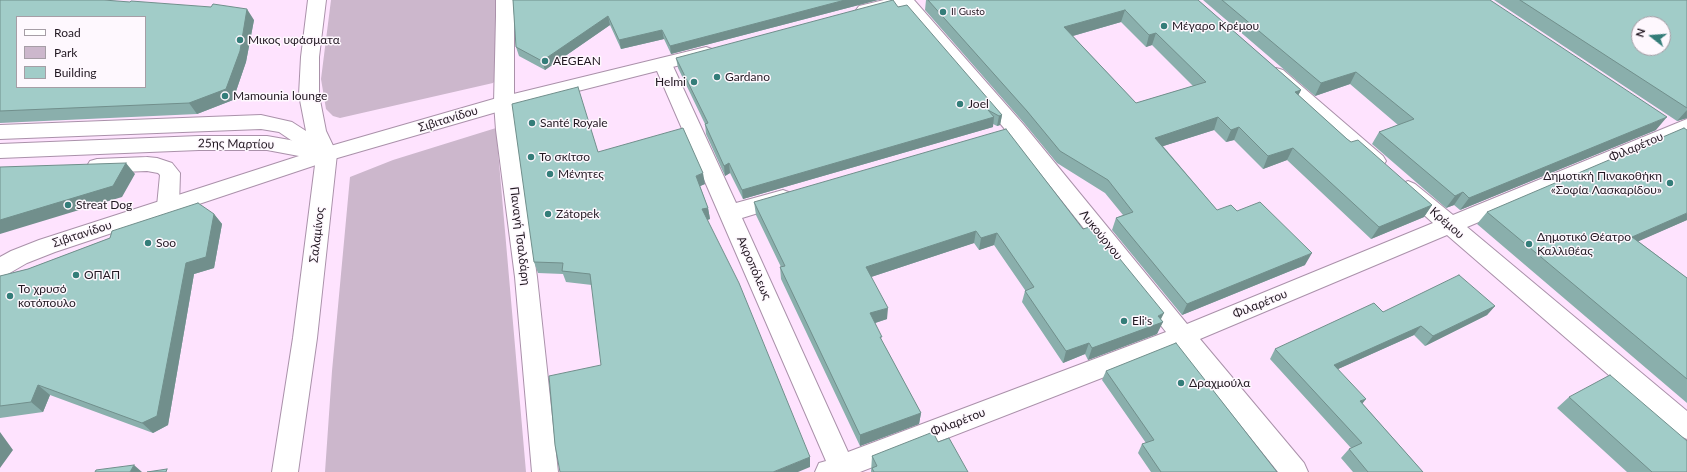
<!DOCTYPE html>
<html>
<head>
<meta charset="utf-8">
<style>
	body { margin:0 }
	#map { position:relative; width:1687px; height:472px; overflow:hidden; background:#fee3fe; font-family:Lato,sans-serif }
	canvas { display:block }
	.legend { position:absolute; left:16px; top:16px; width:130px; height:72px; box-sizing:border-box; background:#fef8fe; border:1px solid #a69ea6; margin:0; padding:5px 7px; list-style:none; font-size:12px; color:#221822 }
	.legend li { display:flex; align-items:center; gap:8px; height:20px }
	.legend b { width:20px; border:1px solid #a69ea6 }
	.north { position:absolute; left:1631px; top:16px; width:40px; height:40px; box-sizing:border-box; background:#fef8fe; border:1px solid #a69ea6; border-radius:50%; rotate:287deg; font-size:11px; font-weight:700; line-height:16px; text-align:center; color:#221822 }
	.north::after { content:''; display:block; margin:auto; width:14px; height:18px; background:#347d79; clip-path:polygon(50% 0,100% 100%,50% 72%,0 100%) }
</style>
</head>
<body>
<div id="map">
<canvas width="1687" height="472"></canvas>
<ul class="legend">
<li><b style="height:5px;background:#fff"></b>Road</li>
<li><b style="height:11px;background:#ccb7cc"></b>Park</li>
<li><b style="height:11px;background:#a1ccc8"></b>Building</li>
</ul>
<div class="north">N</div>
</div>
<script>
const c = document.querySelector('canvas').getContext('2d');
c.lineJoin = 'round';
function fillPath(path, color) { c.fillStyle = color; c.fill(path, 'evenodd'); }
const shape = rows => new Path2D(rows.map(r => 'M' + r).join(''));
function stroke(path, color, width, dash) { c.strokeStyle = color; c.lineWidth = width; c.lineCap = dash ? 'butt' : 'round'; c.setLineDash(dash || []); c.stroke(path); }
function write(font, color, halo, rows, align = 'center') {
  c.font = font + ' Lato,sans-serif'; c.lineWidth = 3; c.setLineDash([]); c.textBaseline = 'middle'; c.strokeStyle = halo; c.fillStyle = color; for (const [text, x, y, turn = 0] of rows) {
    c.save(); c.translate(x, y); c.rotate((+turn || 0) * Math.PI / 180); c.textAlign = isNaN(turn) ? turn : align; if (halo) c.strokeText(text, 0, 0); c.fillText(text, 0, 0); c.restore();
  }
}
fillPath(shape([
	[331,0,501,0,497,79,493,83,340,118,333,116,326,109,321,79],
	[496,128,526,472,325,472,332,371,350,177,393,160]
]), '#ccb7cc');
const pedestrian = shape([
	[496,0,514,0,514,16,511,20,505,21,499,20,496,16,496,0]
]);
const minor = shape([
	[308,0,326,0,319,57,319,95,326,131,337,154,317,338,298,472,272,472,293,338,316,157,279,132,261,129,0,139,0,125,261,115,292,122,306,131,299,95,301,57,308,0],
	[896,0,914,0,1023,124,1187,324,1433,223,1401,194,1397,189,1401,184,1408,181,1415,184,1453,215,1687,119,1687,134,1467,227,1687,411,1687,439,1678,435,1447,235,1200,339,1304,463,1308,472,1278,472,1179,348,860,472,815,472,819,463,826,461,654,64,656,60,663,58,670,60,672,64,736,203,783,190,791,193,794,198,791,203,742,218,848,452,1166,332,1009,134,896,0],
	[505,11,511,12,514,16,514,103,516,130,537,277,558,472,532,472,515,277,496,130,494,103,496,16,499,12,505,11],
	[1276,68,1283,70,1383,156,1386,161,1383,166,1376,168,1369,166,1269,78,1267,74,1269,70,1276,68],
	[147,157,157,158,172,163,180,173,179,206,176,212,168,214,160,212,157,206,160,175,158,173,147,171,97,173,90,171,87,166,90,161,97,159,147,157]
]);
const tertiary = shape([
	[199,136,267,136,324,146,334,149,337,154,334,159,55,252,27,263,8,274,0,277,0,257,11,251,39,240,299,156,267,150,199,150,0,158,0,144,199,136]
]);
const secondary = shape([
	[884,0,913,0,910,4,865,15,859,14,856,10,859,6,884,0],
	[706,47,712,49,715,53,712,57,507,109,327,161,320,159,317,154,320,149,497,98,706,47]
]);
stroke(pedestrian, '#aa91aa', 2);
stroke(minor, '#aa91aa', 2);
stroke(tertiary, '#aa91aa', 2);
stroke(secondary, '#aa91aa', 2);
fillPath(pedestrian, '#fff');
fillPath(minor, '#fff');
fillPath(tertiary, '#fff');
fillPath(secondary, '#fff');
fillPath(shape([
	[0,0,130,2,254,20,246,62,233,100,197,114,0,123],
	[513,0,878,0,671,54,664,39,621,49,610,25,545,70,519,56,516,47],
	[926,0,1198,0,1301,90,1298,95,1347,139,1432,205,1424,217,1371,239,1287,160,1263,169,1234,140,1226,142,1214,130,1163,146,1217,210,1237,211,1305,265,1182,315,1112,230,1116,218,1123,215,1105,193,1057,163,1024,123,925,10],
	[1121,22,1146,47,1152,45,1193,86,1136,103,1073,36],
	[1203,0,1490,0,1656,130,1460,210,1454,205,1446,208,1372,144,1379,132,1398,125,1350,84,1315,96],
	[1494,0,1687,0,1687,118,1677,121],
	[898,7,1002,115,1000,125,997,126,993,124,993,127,743,199,730,173,725,176,706,134,705,124,678,68,676,58],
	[598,152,705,184,700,186,708,208,710,219,707,220,810,467,592,285,566,282,563,274,538,273,534,262],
	[754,202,1083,229,1161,320,1157,334,1088,360,1085,354,1063,363,1022,302,1025,291,1025,290,994,245,979,250,974,243,871,277,887,319,875,323,882,341,921,413,919,424,860,446,781,279,780,267,781,267,756,215],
	[1487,212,1687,220,1638,241,1687,278,1687,403,1477,224],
	[214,214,222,224,214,268,194,274,168,425,153,433,50,395,43,412,0,418,0,276,28,269,110,238],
	[1495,306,1487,315,1425,346,1414,335,1338,369,1362,403,1423,472,1353,472,1341,458,1349,449,1351,448,1270,359,1275,349,1383,312],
	[1106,371,1277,472,1151,472,1138,453,1142,444,1146,443,1102,380],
	[1569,397,1687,472,1627,472,1557,408],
	[938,442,968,472,871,472,872,456]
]), '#8aafac');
fillPath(shape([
	[845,0,878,0,671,54,670,46],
	[247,9,254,20,246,62,233,100,197,114,189,103],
	[1125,10,1121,22,1062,39,1064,27],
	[608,16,610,25,545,70,542,61],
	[662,30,664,39,621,49,619,40],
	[1156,33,1152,45,1146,47,1149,35],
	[1356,72,1350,84,1315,96,1321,83],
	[1301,90,1295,102,1295,92],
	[1687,110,1687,118,1677,121],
	[1002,115,1000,125,997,126,999,116],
	[994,117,993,127,743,199,742,190],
	[1218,117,1214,130,1151,150,1155,138],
	[1667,117,1656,130,1460,210,1469,198],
	[1239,127,1234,140,1226,142,1231,130],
	[1293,148,1287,160,1263,169,1268,156],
	[126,163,135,174,122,197,0,234,0,220],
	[729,163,730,173,725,176,724,166],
	[703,173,705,184,698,187,696,176],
	[1463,192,1454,205,1446,208,1455,196],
	[1432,205,1424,217,1371,239,1379,227],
	[708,208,710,219,704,221,702,209],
	[1687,213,1687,220,1621,249,1632,237],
	[214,214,222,224,214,268,194,274,168,425,153,433,142,423,186,263],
	[976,231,974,243,865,279,866,267],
	[997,233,994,245,979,250,981,238],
	[1312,253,1305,265,1182,315,1187,304],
	[1495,306,1487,315,1425,346,1433,336],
	[888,308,887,319,869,325,870,313],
	[1164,313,1159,323,1163,322,1157,334,1088,360,1092,348,1158,316],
	[1421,326,1414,335,1327,374,1334,365],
	[1089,343,1085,354,1063,363,1066,351],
	[38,385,50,395,43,412,31,402],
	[1366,399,1359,408,1360,401],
	[921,413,919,424,860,446,860,435],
	[0,432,13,450,0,468],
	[810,457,810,467,798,472,773,472],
	[134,465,142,472,130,472]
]), '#718f8c');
const building = shape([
	[0,0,104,0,130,2,131,1,211,7,213,4,247,9,240,51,226,89,189,103,0,111,0,0],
	[17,17,145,17,145,87,17,87,17,17],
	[513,0,845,0,670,46,662,30,619,40,608,16,542,61,516,47,513,0],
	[893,0,898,7,907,5,1002,115,999,116,988,110,994,117,742,190,729,163,724,166,705,124,708,123,676,58,893,0],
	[928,0,1198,0,1301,90,1295,92,1347,139,1351,142,1358,140,1432,205,1379,227,1293,148,1268,156,1239,127,1231,130,1218,117,1155,138,1217,210,1231,205,1237,211,1260,202,1312,253,1187,304,1116,218,1133,212,1108,180,1060,151,1027,111,928,0],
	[1125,10,1149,35,1156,33,1206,82,1136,103,1064,27,1125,10],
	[1222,0,1490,0,1667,117,1469,198,1463,192,1455,196,1379,132,1414,119,1356,72,1321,83,1222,0],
	[1520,0,1687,0,1687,108,1520,0],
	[1639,24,1663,24,1663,48,1639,48,1639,24],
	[578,87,598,152,683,128,703,173,696,176,708,208,702,209,739,283,810,457,773,472,560,472,555,445,549,376,601,365,590,274,562,271,563,263,534,262,512,104,578,87],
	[1684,128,1687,130,1687,213,1632,237,1687,278,1687,379,1487,212,1684,128],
	[1006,129,1083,229,1093,226,1164,313,1158,316,1163,322,1092,348,1089,343,1066,351,1025,291,1034,287,997,233,981,238,976,231,866,267,888,308,870,313,882,337,880,337,921,413,860,435,780,267,785,266,754,202,1006,129],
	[126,163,113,186,0,220,0,167,126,163],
	[198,203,214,214,206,257,186,263,157,416,142,423,38,385,31,402,0,406,0,276,28,269,110,238,112,231,198,203],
	[1459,275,1495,306,1433,336,1421,326,1334,365,1366,399,1360,401,1423,472,1368,472,1349,449,1362,443,1275,349,1374,303,1383,312,1459,275],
	[1176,343,1277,472,1161,472,1142,444,1154,440,1106,371,1176,343],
	[1610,375,1687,441,1687,472,1652,472,1569,397,1610,375],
	[933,432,938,442,949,438,968,472,874,472,872,468,877,466,872,456,933,432],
	[134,465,130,472,95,472,96,470,134,465],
	[167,469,166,472,147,472,167,469]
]);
fillPath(building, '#a1ccc8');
stroke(building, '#718f8c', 1);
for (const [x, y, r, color] of [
	[943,12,4,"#347d79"],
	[1164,26,4,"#347d79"],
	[240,40,4,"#347d79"],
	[545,61,4,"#347d79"],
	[717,77,4,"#347d79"],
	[694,82,4,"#347d79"],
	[225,96,4,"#347d79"],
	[960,104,4,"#347d79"],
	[532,123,4,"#347d79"],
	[531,157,4,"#347d79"],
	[550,174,4,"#347d79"],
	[1670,183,4,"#347d79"],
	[68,205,4,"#347d79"],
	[548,214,4,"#347d79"],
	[148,243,4,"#347d79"],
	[1529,244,4,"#347d79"],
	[76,275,4,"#347d79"],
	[10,296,4,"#347d79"],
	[1124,321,4,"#347d79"],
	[1181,383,4,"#347d79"]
]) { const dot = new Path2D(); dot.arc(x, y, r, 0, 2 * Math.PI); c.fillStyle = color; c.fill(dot); stroke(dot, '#fef8fe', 1.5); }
write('10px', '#221822', '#fef8fe', [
	["Il Gusto",951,12]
], 'left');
write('12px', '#221822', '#fef8fe', [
	["Μέγαρο Κρέμου",1172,26],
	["Μικος υφάσματα",248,40],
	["AEGEAN",553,61],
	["Gardano",725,77],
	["Helmi",686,82,"right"],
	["Mamounia lounge",233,96],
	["Joel",968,104],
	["Santé Royale",540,123],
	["Το σκίτσο",539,157],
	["Μένητες",558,174],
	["Δημοτική Πινακοθήκη",1662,176,"right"],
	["«Σοφία Λασκαρίδου»",1662,190,"right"],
	["Streat Dog",76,205],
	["Zátopek",556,214],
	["Δημοτικό Θέατρο",1537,237],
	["Καλλιθέας",1537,251],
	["Soo",156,243],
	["ΟΠΑΠ",84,275],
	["Το χρυσό",18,289],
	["κοτόπουλο",18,303],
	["Eli's",1132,321],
	["Δραχμούλα",1189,383]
], 'left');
write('12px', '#221822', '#fef8fe', [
	["Σιβιτανίδου",448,119,-17],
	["25ης Μαρτίου",236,144,1],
	["Φιλαρέτου",1636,147,-23],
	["Κρέμου",1447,223,41],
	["Σιβιτανίδου",82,234,-18],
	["Σαλαμίνος",317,235,-83],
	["Λυκούργου",1101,235,51],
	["Παναγή Τσαλδάρη",520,236,83],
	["Ακροπόλεως",754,268,66],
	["Φιλαρέτου",1260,304,-22],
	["Φιλαρέτου",958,422,-21]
]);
</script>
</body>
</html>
